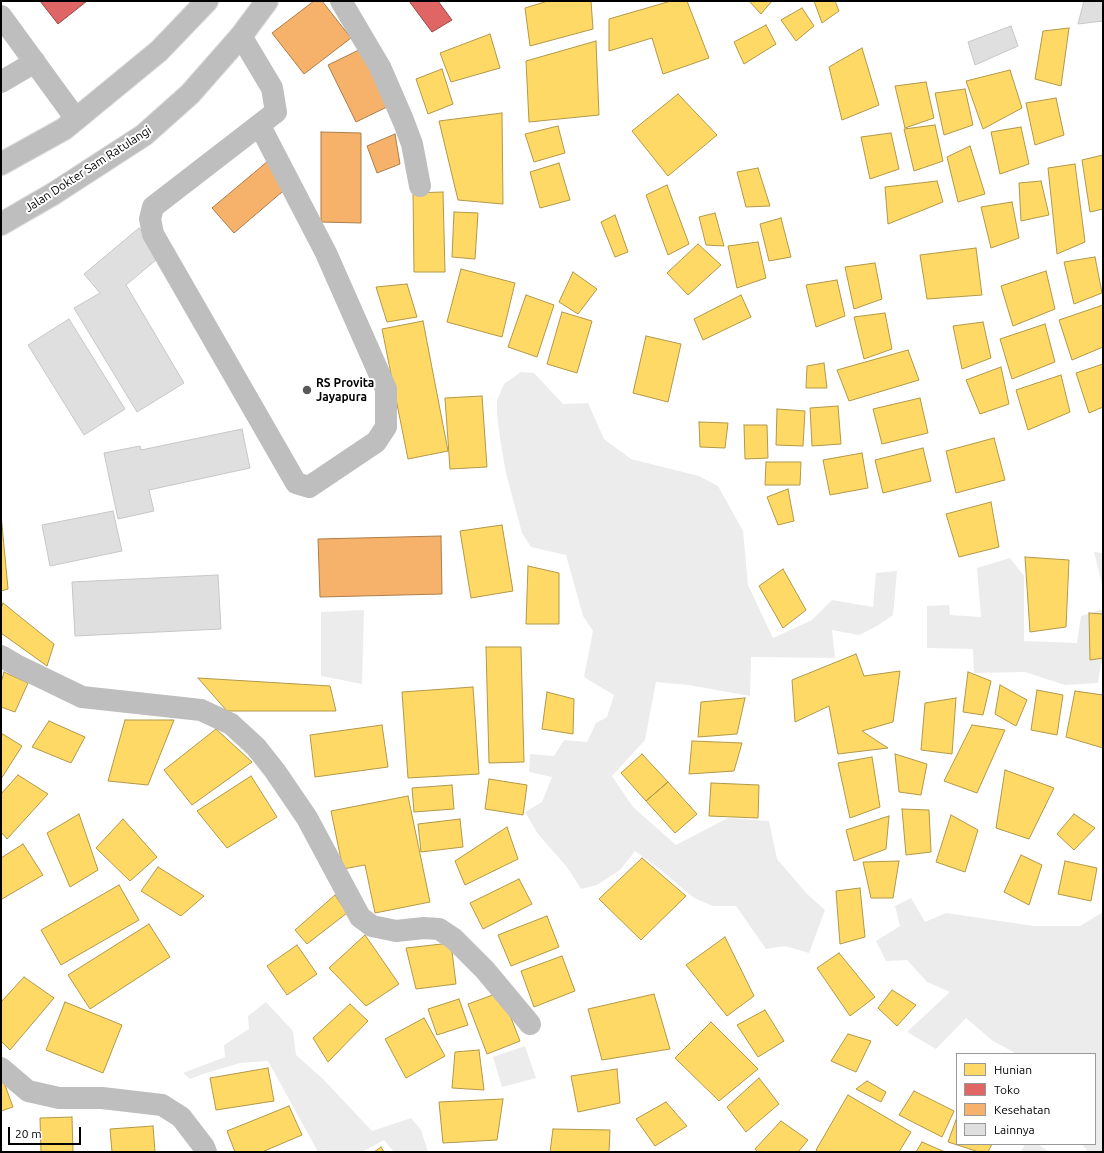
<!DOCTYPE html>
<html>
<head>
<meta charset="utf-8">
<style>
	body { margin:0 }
	#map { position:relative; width:1104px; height:1153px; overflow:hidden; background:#fff; font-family:Ubuntu,sans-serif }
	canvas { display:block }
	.frame { position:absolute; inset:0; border:2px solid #000; pointer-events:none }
	.legend { position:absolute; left:956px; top:1053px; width:140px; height:92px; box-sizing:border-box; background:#fff; border:1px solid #999; margin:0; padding:5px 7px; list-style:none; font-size:12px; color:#000 }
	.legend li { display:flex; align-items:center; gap:8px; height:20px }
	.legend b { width:20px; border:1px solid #999 }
	.scale { position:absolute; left:8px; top:1127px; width:73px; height:18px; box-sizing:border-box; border:2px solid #000; border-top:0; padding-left:5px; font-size:12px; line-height:14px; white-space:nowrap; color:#000; -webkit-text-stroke:3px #fff; paint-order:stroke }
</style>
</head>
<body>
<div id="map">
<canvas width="1104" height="1153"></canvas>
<div class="frame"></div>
<ul class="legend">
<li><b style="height:11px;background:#ffd966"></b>Hunian</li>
<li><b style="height:11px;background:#e06666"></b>Toko</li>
<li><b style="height:11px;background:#f6b26b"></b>Kesehatan</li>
<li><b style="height:11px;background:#dfdfdf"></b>Lainnya</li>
</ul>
<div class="scale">20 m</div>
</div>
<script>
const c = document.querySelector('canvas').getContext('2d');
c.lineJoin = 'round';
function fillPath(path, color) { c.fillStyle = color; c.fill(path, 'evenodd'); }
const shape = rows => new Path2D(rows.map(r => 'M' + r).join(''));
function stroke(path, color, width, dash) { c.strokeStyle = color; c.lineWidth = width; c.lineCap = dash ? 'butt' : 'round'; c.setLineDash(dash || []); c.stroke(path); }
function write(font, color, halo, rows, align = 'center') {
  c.font = font + ' Ubuntu,sans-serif'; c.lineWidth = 4; c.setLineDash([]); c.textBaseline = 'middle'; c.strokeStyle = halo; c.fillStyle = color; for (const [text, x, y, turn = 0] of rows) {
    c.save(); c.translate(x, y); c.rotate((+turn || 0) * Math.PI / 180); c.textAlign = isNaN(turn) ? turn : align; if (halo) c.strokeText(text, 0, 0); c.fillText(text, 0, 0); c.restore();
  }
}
fillPath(shape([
	[521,372,534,373,563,404,588,403,604,439,631,459,699,476,718,486,743,531,748,585,773,638,812,620,832,600,873,607,876,573,897,571,893,615,877,626,859,635,832,630,835,658,751,657,750,696,689,685,656,682,645,740,612,776,633,807,676,845,728,818,769,821,777,859,807,894,825,910,809,953,785,946,766,949,736,906,713,906,694,898,657,867,635,851,620,870,597,885,581,889,567,867,538,834,525,812,542,802,552,777,529,772,530,754,554,756,564,740,587,742,596,723,607,717,614,695,584,677,593,631,583,616,566,555,531,547,522,533,506,473,500,439,497,413,497,400,504,384],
	[1094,552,1103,553,1103,588],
	[1010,558,1024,576,1024,641,1077,643,1081,616,1103,609,1103,663,1101,664,1098,683,1065,685,1025,672,974,673,973,649,927,648,927,606,949,605,950,615,981,617,977,568],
	[364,610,362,684,321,676,321,612],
	[911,898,925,922,946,913,1034,926,1080,926,1103,912,1103,1152,1085,1152,1087,1150,1081,1144,1095,1144,1095,1054,1017,1054,993,1041,966,1018,936,1049,907,1032,950,992,927,982,907,960,886,961,876,941,900,926,895,906],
	[266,1002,293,1031,296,1055,323,1079,372,1131,411,1118,421,1130,428,1152,394,1152,384,1140,362,1152,327,1152,325,1150,322,1152,318,1152,268,1061,240,1063,203,1074,190,1079,183,1073,225,1057,224,1045,249,1029,248,1016],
	[525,1046,536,1078,502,1087,493,1057],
	[1025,1144,1038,1144,1049,1152,1021,1152]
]), '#ececec');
const homes = shape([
	[548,1,591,1,593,29,530,46,525,8,548,1],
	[671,1,687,1,709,58,663,74,652,38,609,51,609,19,671,1],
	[749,1,772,1,761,14,749,1],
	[814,1,835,1,839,11,822,23,814,1],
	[802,8,814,26,796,41,781,20,802,8],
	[766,25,776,44,744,64,734,42,766,25],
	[1069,28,1061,86,1035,79,1043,31,1069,28],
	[490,34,500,68,451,82,440,53,490,34],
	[596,41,599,115,529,122,526,61,596,41],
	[862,48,879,105,842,120,829,67,862,48],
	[442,69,453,104,428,114,416,79,442,69],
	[1010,70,1022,108,983,129,966,81,1010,70],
	[926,82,934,118,905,128,895,86,926,82],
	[965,89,973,125,944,135,935,93,965,89],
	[678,94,717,135,668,176,632,131,678,94],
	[1056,98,1064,135,1035,145,1026,103,1056,98],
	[502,113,503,204,458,200,439,121,502,113],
	[935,125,943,161,914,171,904,129,935,125],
	[558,126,565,153,534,162,525,134,558,126],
	[1021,127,1029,164,1000,174,991,132,1021,127],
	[891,133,899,169,870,179,861,137,891,133],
	[970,146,985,194,958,202,947,157,970,146],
	[1103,155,1103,209,1090,212,1082,160,1103,155],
	[559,163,570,200,540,208,530,172,559,163],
	[1075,164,1085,242,1057,254,1048,168,1075,164],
	[758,168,770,206,746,207,737,172,758,168],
	[937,181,943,202,888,224,885,187,937,181],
	[1041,181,1049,215,1021,221,1019,183,1041,181],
	[667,185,689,244,668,255,646,195,667,185],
	[443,192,445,272,414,272,413,193,443,192],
	[1012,202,1019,238,991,248,981,207,1012,202],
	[454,212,478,213,475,259,452,257,454,212],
	[715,213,724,246,706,245,699,217,715,213],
	[615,215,628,252,615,257,601,222,615,215],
	[781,218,791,257,769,261,760,224,781,218],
	[758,242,766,278,737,288,728,246,758,242],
	[698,244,721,265,688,295,667,273,698,244],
	[976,248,982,295,927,299,920,255,976,248],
	[1095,257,1102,293,1074,304,1064,262,1095,257],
	[875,263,882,299,854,309,845,267,875,263],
	[461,269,515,283,502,337,447,322,461,269],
	[1046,271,1055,309,1013,326,1001,286,1046,271],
	[573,272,597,289,578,314,559,302,573,272],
	[837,280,845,316,816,327,806,285,837,280],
	[407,284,417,317,387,322,376,287,407,284],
	[526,295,554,305,537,357,508,347,526,295],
	[741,295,751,317,703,340,694,319,741,295],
	[1103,305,1103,347,1072,360,1059,320,1103,305],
	[562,312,592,321,577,373,547,364,562,312],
	[885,313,892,349,864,359,854,317,885,313],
	[423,321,448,451,408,459,382,329,423,321],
	[983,322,991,358,962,369,953,326,983,322],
	[1045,324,1055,362,1012,379,1000,339,1045,324],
	[646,336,681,344,668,402,633,393,646,336],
	[908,350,919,380,849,401,837,370,908,350],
	[824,363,827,388,806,388,807,366,824,363],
	[1103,364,1103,407,1089,413,1076,373,1103,364],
	[1001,367,1009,404,980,414,966,380,1001,367],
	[1061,375,1070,412,1028,430,1016,390,1061,375],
	[482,396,487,467,450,469,445,398,482,396],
	[920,398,928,433,882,444,873,409,920,398],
	[838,406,841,444,812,446,810,408,838,406],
	[777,409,805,411,803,446,776,445,777,409],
	[699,422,728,423,725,448,700,447,699,422],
	[744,425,767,425,768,458,745,459,744,425],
	[994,438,1005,480,956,493,946,451,994,438],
	[923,448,931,481,883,493,875,460,923,448],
	[862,453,868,488,830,495,823,460,862,453],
	[766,462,801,462,800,485,765,485,766,462],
	[788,489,794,521,778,525,767,497,788,489],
	[991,502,999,547,959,557,946,514,991,502],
	[1,514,8,589,1,591,1,514],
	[502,525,513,591,471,598,460,531,502,525],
	[1025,557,1069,560,1066,627,1030,632,1025,557],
	[528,566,559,573,559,624,526,624,528,566],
	[783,569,806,610,783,628,759,586,783,569],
	[3,603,54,644,47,666,1,633,1,608,3,603],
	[1089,613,1103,614,1103,658,1090,660,1089,613],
	[486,647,521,647,524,762,489,763,486,647],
	[856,654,864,676,900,671,893,722,862,731,888,748,838,754,829,706,795,722,792,680,856,654],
	[4,672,28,683,15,712,1,707,1,683,4,672],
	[968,672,991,681,983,715,963,712,968,672],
	[198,678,330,686,336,711,227,711,198,678],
	[1000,685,1027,700,1016,726,995,714,1000,685],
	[473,687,479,774,408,778,402,692,473,687],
	[1037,690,1063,695,1057,735,1031,730,1037,690],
	[1075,691,1103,695,1103,748,1066,737,1075,691],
	[547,692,574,699,573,734,542,729,547,692],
	[745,698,737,734,698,737,701,702,745,698],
	[956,698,952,754,921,750,925,703,956,698],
	[125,720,174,720,148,785,108,781,125,720],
	[49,721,85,737,71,763,32,747,49,721],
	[382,725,388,767,315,777,310,735,382,725],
	[972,725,1005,730,977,793,944,781,972,725],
	[216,729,252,762,192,805,164,770,216,729],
	[1,733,22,746,1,779,1,733],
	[692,741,742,743,734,771,689,774,692,741],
	[642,754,668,782,646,801,621,773,642,754],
	[895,754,927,764,921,795,899,792,895,754],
	[872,757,880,807,850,818,838,763,872,757],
	[1005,770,1054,788,1029,839,996,828,1005,770],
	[18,775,48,794,7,839,1,832,1,794,18,775],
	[251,776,277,817,227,848,197,811,251,776],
	[489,779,527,785,523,815,485,809,489,779],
	[668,782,697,814,675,833,646,801,668,782],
	[711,783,759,785,758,818,709,816,711,783],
	[452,785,454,809,414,812,412,788,452,785],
	[408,796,430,902,375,913,365,865,343,869,331,811,408,796],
	[902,809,929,810,931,852,906,855,902,809],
	[79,814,98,870,70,887,47,833,79,814],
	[1074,814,1095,828,1074,850,1057,834,1074,814],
	[951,815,978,830,965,872,936,862,951,815],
	[889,816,886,849,854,861,846,830,889,816],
	[123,819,157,857,130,881,96,848,123,819],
	[460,819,463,847,421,852,418,824,460,819],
	[507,827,518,859,465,885,455,861,507,827],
	[23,844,43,875,2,899,1,897,1,858,23,844],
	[1021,855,1042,865,1029,905,1004,892,1021,855],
	[642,858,686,896,641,940,599,899,642,858],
	[899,861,893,898,871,898,863,862,899,861],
	[1065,861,1097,868,1091,901,1058,894,1065,861],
	[158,867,204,896,181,916,141,891,158,867],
	[519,879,532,904,483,929,470,903,519,879],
	[119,885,139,920,61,965,41,930,119,885],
	[860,888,865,937,840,944,836,891,860,888],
	[335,895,347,913,307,944,295,930,335,895],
	[547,916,559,947,511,966,498,935,547,916],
	[149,924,170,957,90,1009,68,975,149,924],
	[365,935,399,984,366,1006,329,968,365,935],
	[725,937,754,996,727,1016,686,965,725,937],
	[451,943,456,984,416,989,406,948,451,943],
	[297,945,317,974,287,995,267,966,297,945],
	[839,953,875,997,850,1016,817,968,839,953],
	[562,956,575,991,534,1007,521,971,562,956],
	[24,977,54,998,10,1050,1,1041,1,1002,24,977],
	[892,990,916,1005,897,1026,878,1008,892,990],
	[501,992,520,1041,487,1054,468,1004,501,992],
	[654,994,670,1049,602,1060,588,1009,654,994],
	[459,999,468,1025,437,1035,428,1009,459,999],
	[65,1002,122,1025,103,1073,46,1050,65,1002],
	[350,1004,368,1021,328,1062,313,1038,350,1004],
	[765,1010,784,1041,758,1057,737,1025,765,1010],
	[424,1018,445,1056,406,1078,385,1039,424,1018],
	[711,1022,758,1069,719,1101,675,1058,711,1022],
	[848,1034,871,1041,856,1072,831,1061,848,1034],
	[479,1050,484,1090,452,1088,455,1052,479,1050],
	[268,1068,274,1101,216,1110,210,1078,268,1068],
	[617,1069,620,1103,578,1112,571,1076,617,1069],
	[1,1077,2,1077,13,1107,1,1111,1,1077],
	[759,1078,779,1104,746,1132,727,1107,759,1078],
	[867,1081,886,1092,881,1102,856,1089,867,1081],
	[914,1091,954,1111,942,1137,899,1115,914,1091],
	[848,1095,911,1132,899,1152,819,1152,816,1150,848,1095],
	[503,1099,497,1140,443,1143,439,1102,503,1099],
	[666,1102,687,1126,655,1146,636,1119,666,1102],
	[289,1106,302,1135,262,1152,235,1152,227,1131,289,1106],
	[72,1117,73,1152,41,1152,40,1118,72,1117],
	[957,1117,957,1144,992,1144,988,1152,979,1152,948,1142,957,1117],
	[781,1121,808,1140,798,1152,758,1152,755,1149,781,1121],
	[153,1126,155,1152,112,1152,110,1129,153,1126],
	[553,1129,610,1130,609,1152,550,1152,553,1129],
	[922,1142,945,1152,916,1152,922,1142],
	[381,1147,384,1152,374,1152,381,1147]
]);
fillPath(homes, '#ffd966');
stroke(homes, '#b29847', 1);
const shops = shape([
	[40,1,87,1,58,24,40,1],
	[409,1,438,1,452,20,432,32,409,1]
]);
fillPath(shops, '#e06666');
stroke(shops, '#9d4747', 1);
const health = shape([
	[314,1,322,1,351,38,304,74,272,33,314,1],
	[363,48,391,105,356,122,328,65,363,48],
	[321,132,361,133,361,223,321,222,321,132],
	[395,134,400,164,377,173,367,146,395,134],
	[268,161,289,186,234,233,212,208,268,161],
	[441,536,442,594,320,597,318,539,441,536]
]);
fillPath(health, '#f6b26b');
stroke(health, '#ac7d4b', 1);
const building = shape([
	[1084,1,1103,1,1103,21,1078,24,1084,1],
	[1011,26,1018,46,975,65,968,42,1011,26],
	[139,228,162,255,126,285,184,383,137,412,74,308,100,293,84,274,139,228],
	[69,319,125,409,84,435,28,345,69,319],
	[242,429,250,468,149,490,154,511,118,519,104,453,140,446,141,450,242,429],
	[113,511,122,551,50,566,42,525,113,511],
	[218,575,221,629,75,636,72,582,218,575]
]);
fillPath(building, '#dfdfdf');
stroke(building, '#c7c7c7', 1);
const major = shape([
	[1,164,64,129,159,51,207,1],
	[1,224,53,194,144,135,190,94,241,36,267,1]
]);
stroke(major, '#dbdbdb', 24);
stroke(shape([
	[341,1,380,67,403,120,412,144,420,186],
	[1,16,76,119],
	[241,36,272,88,276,112,153,207,150,219,153,234,296,483,309,487,376,442,386,427,386,389,326,253,260,126],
	[1,82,35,62],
	[1,656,18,666,82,697,201,710,231,724,256,747,275,771,307,818,360,917,372,926,396,931,424,928,439,929,454,939,485,970,530,1024],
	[1,1068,28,1091,59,1098,102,1098,162,1105,181,1117,204,1147,206,1152]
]), '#bebebe', 22);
stroke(major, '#bebebe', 22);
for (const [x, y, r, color] of [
	[307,390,5,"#595959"]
]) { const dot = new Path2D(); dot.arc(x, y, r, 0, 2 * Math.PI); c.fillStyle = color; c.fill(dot); stroke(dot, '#fff', 1.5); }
write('12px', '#000', '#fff', [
	["Jalan Dokter Sam Ratulangi",88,169,-33]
]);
write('bold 12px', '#000', '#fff', [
	["RS Provita",316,383],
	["Jayapura",316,397]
], 'left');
</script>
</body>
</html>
